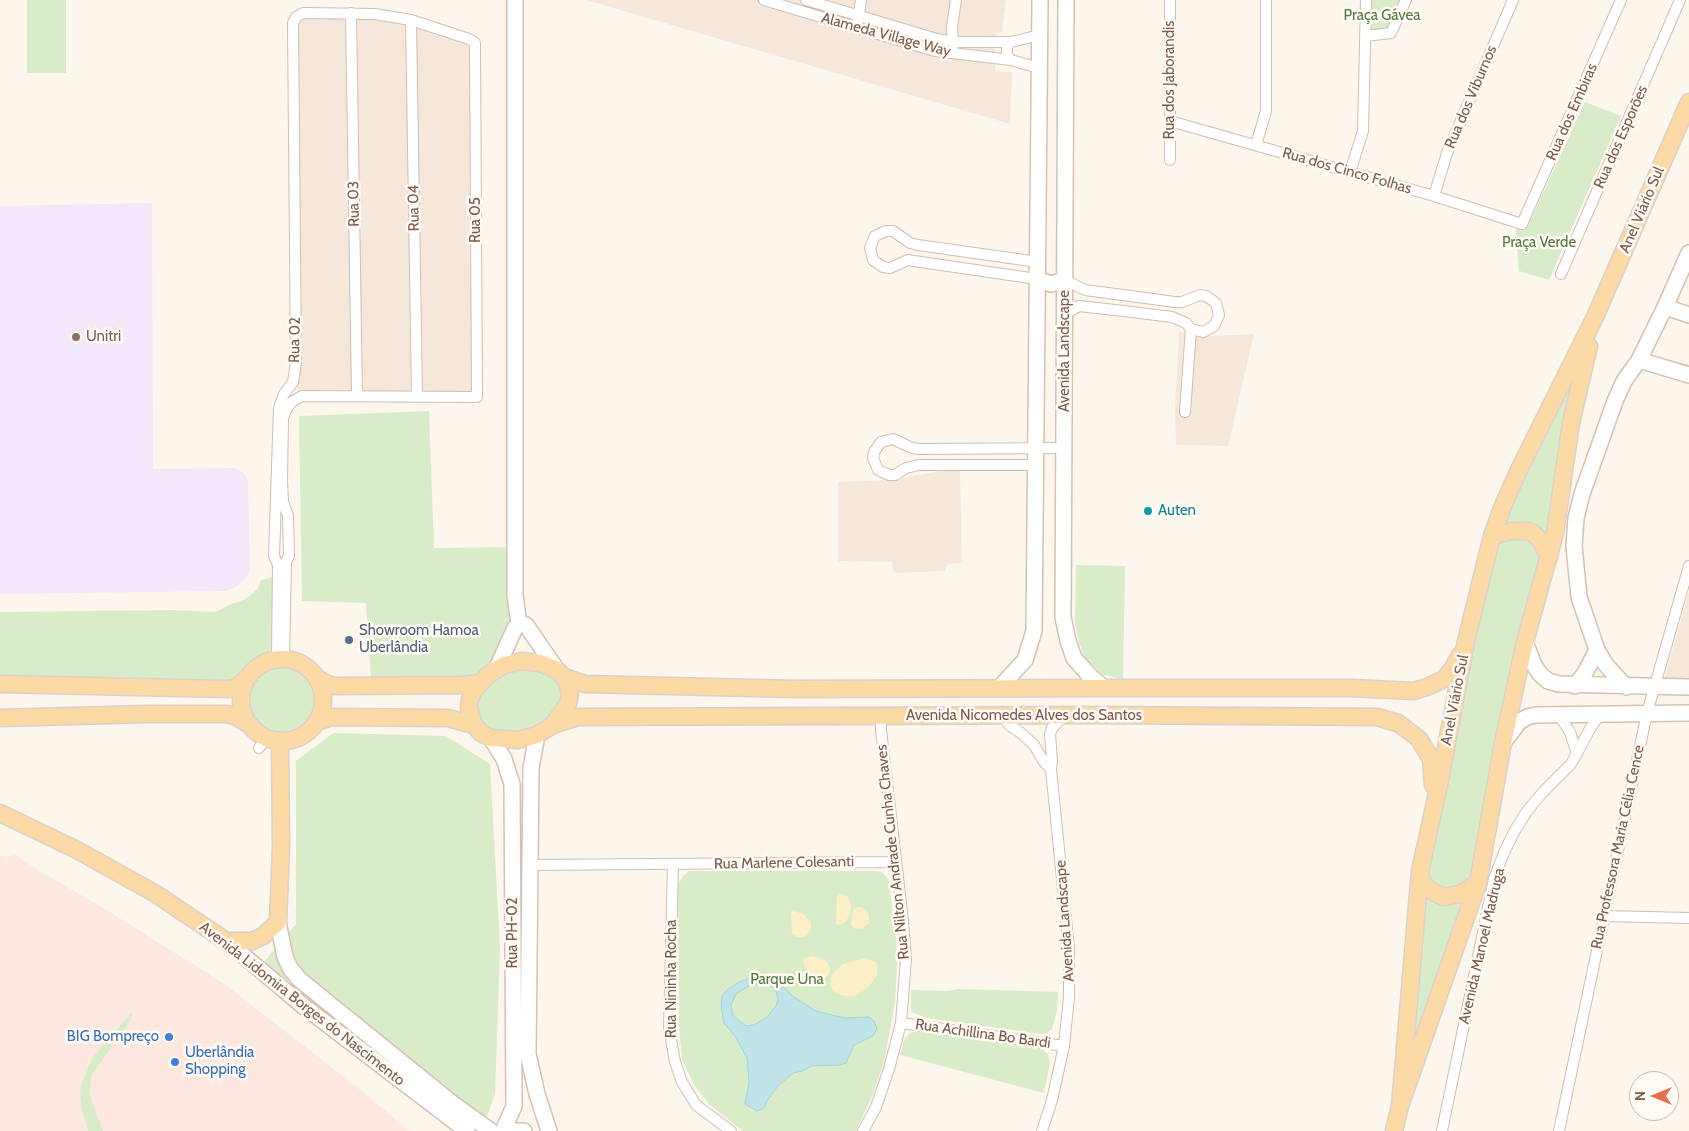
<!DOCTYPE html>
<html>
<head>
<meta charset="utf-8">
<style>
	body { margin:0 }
	#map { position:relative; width:1689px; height:1131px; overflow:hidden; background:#fdf6ec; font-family:Cabin,sans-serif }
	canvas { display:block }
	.north { position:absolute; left:1629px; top:1071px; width:50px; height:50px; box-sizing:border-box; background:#fffaf3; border:1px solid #cabbb1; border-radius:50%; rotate:270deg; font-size:14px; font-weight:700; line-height:20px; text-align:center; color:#7a5c4d }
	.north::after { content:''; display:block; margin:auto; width:18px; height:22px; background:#e76f51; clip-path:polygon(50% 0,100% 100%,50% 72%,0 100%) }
</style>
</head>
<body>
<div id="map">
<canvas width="1689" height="1131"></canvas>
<div class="north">N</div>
</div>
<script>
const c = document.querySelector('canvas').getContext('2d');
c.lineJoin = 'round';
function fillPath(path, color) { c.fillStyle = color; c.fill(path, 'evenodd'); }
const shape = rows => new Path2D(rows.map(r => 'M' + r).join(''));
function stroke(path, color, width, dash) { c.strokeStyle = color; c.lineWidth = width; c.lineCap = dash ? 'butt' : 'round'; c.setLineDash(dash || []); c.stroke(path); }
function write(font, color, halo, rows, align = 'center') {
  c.font = font + ' Cabin,sans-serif'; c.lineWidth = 5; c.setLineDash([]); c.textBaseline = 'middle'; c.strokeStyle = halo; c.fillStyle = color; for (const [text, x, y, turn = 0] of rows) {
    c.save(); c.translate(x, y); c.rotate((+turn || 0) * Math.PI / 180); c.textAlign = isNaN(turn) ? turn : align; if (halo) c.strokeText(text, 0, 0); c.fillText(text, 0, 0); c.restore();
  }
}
fillPath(shape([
	[586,0,1006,0,1002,32,996,33,995,71,1012,72,1010,124],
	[375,14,472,40,477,397,302,396,293,382,296,17],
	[1179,332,1213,336,1254,334,1228,446,1176,445,1175,409],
	[940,471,960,471,962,563,947,564,945,571,893,573,892,562,838,561,838,482,892,480],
	[1689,592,1689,679,1664,679]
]), '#f5e8da');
fillPath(shape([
	[0,855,6,857,16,855,24,860,38,870,105,909,223,983,367,1095,409,1131,0,1131]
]), '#fde8e0');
fillPath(shape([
	[152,203,153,469,235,468,244,473,248,482,250,571,244,580,236,587,226,591,0,594,0,206]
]), '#f3e8fa');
fillPath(shape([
	[27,0,66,0,66,73,27,73],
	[1366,0,1406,0,1391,33,1366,36],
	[1585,102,1621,116,1549,280,1519,271,1515,222,1527,223,1532,217],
	[1595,317,1478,883,1400,1106,1420,871,1492,536],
	[429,411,434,548,507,547,512,622,493,665,477,679,371,678,366,603,302,601,299,416],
	[1076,565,1125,566,1123,680,1102,674,1085,658,1079,642,1075,622],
	[273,577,272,652,248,668,240,680,0,678,0,612,173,610,216,612,231,604,241,601,250,596,258,588,261,580],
	'248 700a34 34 0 1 1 68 0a34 34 0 1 1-68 0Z',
	[522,667,539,669,554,675,562,687,562,702,549,721,535,730,518,734,493,732,479,722,476,700,492,680,506,671],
	[333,733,446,736,490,764,500,947,495,1094,486,1119,263,963,296,924,296,761],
	[689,871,875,871,882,872,887,877,889,883,896,938,897,964,895,1002,884,1062,873,1094,856,1131,743,1131,709,1104,695,1086,682,1060,679,1025,678,884,683,876],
	[958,989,1058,992,1057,1011,1052,1029,1046,1034,1041,1034,927,1018,911,1012,911,990,948,991],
	[132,1012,131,1020,91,1076,90,1096,103,1131,88,1131,82,1110,80,1092,83,1080,93,1057],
	[918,1031,1029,1048,1036,1047,1041,1048,1048,1054,1050,1063,1044,1093,900,1055,905,1038,910,1033]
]), '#d8ecc9');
fillPath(shape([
	[840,894,845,895,848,897,851,903,851,910,847,920,843,924,838,925,836,924,837,897],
	[857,907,862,907,869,914,869,923,862,929,854,928,851,925,853,910],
	[793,911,803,914,811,922,811,930,805,937,797,937,792,934,791,916,791,912],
	[811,956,820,958,826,961,830,968,830,972,827,977,817,979,808,972,803,962,803,959],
	[866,958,876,962,878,965,877,975,868,988,855,996,848,996,841,995,833,991,830,985,830,978,835,971,843,964]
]), '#fcefc7');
const water = shape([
	[766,976,776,980,794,997,816,1011,844,1018,869,1017,874,1021,877,1029,873,1036,854,1045,846,1063,840,1065,811,1066,803,1071,793,1073,778,1086,767,1101,764,1108,757,1111,745,1104,749,1083,747,1058,735,1036,724,1023,721,1006,722,996,728,989,739,982,752,977,766,976],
	[750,985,767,985,775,988,778,999,776,1006,767,1017,754,1025,746,1026,733,1016,731,1005,736,994,750,985]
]);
fillPath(water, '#bfe3e8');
stroke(water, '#a5d3da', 1);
const street = shape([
	[764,0,935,51,1011,60],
	[806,0,937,39,954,42,1011,42],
	[1170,0,1170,160],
	[351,13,357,396],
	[411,20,417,397],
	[858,21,861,0],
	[1366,36,1391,33,1406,0],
	[953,46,952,26,956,0],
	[1039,68,1011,60,1007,56,1007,46,1011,42,1040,35],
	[1170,121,1434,196,1522,224,1621,0],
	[1256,145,1266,111,1266,0],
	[1350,172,1363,131,1366,0],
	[1434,196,1447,153,1513,0],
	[1561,274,1680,0],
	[1037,279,914,261,908,260,890,268,883,267,873,260,870,248,875,236,886,231,893,231,910,243,918,245,1038,262],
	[1065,314,1079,306,1124,311,1172,317,1186,323,1191,329,1203,332,1214,326,1219,315,1216,303,1206,296,1200,295,1182,302,1175,302,1085,290,1065,280],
	[1185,412,1191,329],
	[1036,465,919,465,906,468,895,475,889,475,878,470,873,458,874,452,881,442,893,439,912,448,920,449,1064,448],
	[277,659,278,565,274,556,279,408,284,394,293,382,296,363,293,23,296,17,303,13,375,14,411,20,469,39,475,43,477,397,302,396,293,401,287,408,283,418,282,481,283,502,288,516,289,556,286,562,284,659],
	[1558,714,1570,732,1577,754],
	[1003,716,1009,725,1021,733,1034,745,1044,762,1051,769],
	[259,748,267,738],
	[673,864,669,1028,675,1062,682,1082,696,1105,731,1131],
	[530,865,896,862],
	[1603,916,1689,918],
	[901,1023,1064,1046],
	[863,1131,876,1107,889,1069,901,1023,906,959,903,921,881,730,881,717],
	[1042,1131,1052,1100,1064,1046,1069,997,1069,949,1051,769,1052,761,1050,734,1052,728,1064,716],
	[1442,1131,1494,879,1503,855,1514,832,1527,811,1543,792,1571,764,1590,729,1600,714],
	[1559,1131,1647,713,1689,566]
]);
const secondary = shape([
	[515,0,515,595,519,624],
	[1066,0,1063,617,1068,641,1074,658,1089,675,1104,688],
	[1037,279,1051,284,1065,280],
	[1665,307,1689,315],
	[1639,360,1689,375],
	[519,624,526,625,557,670],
	[1525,642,1534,665,1540,674,1548,681,1559,684,1689,687],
	[496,670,515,628,519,624],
	[1575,686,1585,673,1597,650],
	[1626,687,1606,665,1597,650,1579,597,1574,546,1576,518,1582,494,1615,401,1624,381,1639,360,1665,307,1689,253],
	[999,688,1025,660,1034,631,1040,0],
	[537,735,531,768,528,1054,537,1094,549,1131],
	[491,738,504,759,512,784,514,1106,503,1131],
	[1503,743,1519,722,1527,717,1536,715,1689,713],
	[278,922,285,957,290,968,299,979,452,1103,491,1131],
	[226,941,302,1005,467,1131],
	[510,1131,524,1131]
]);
const primary = shape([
	[1492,536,1512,531,1528,531,1534,534,1540,540,1549,557],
	'241 700a41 41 0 1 1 82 0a41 41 0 1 1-82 0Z',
	[522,661,540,663,557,670,564,677,568,685,570,694,568,704,553,725,537,735,518,740,491,738,481,733,474,725,469,708,470,699,474,690,488,675,504,665,522,661],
	[564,677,585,684,796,689,1104,688,1351,688,1414,691,1427,687,1444,679,1453,668,1460,655],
	[317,678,328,684,334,686,462,685,481,683],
	[0,684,227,689,236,688,248,677],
	[0,718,146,714,228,714,237,717,251,726],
	[317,722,332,717,448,718,474,725],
	[553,725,578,717,1100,715,1377,717,1398,723,1419,739,1431,759,1433,785],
	[0,813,77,850,156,894,226,941,252,941,263,936,278,922,281,847,280,741],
	[1420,871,1421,878,1425,886,1435,893,1443,897,1460,894,1478,883],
	[1400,1106,1420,871,1440,780,1466,641,1492,536,1502,508,1517,474,1595,317,1689,102],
	[1394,1131,1400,1106,1478,883,1503,743,1525,642,1555,533,1571,423,1589,346]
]);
stroke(street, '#d1beb0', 12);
stroke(secondary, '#d6c0b0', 18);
stroke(primary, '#dad1cd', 19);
stroke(street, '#fff', 10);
stroke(secondary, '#fff', 15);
stroke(primary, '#fbd9a5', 16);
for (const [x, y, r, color] of [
	[76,337,5,"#8d6e63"],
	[1148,511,5,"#0f9aa8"],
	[349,640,5,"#5c6f8a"],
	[169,1037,5,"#3f7fe0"],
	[175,1062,5,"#3f7fe0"]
]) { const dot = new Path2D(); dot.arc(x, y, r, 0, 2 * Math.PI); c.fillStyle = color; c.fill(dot); stroke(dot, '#fffaf3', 2); }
write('15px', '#537a41', '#fffaf3', [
	["Praça Gávea",1382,16],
	["Praça Verde",1539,243],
	["Parque Una",787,980]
]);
write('15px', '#7a5c4d', '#fffaf3', [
	["Alameda Village Way",886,35,15],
	["Rua dos Jaborandis",1170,80,-90],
	["Rua dos Viburnos",1471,97,-67],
	["Rua dos Embiras",1572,112,-66],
	["Rua dos Esporões",1621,137,-66],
	["Rua dos Cinco Folhas",1347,171,16],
	["Rua 03",354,204,-91],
	["Rua 04",414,208,-91],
	["Anel Viário Sul",1642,210,-67],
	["Rua 05",476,220,-90],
	["Rua 02",295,340,-89],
	["Avenida Landscape",1065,351,-90],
	["Anel Viário Sul",1455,700,-79],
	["Avenida Nicomedes Alves dos Santos",1024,716],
	["Rua Professora Maria Célia Cence",1618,847,-78],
	["Rua Nilton Andrade Cunha Chaves",893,852,-96],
	["Rua Marlene Colesanti",784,863,-1],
	["Avenida Landscape",1065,921,-94],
	["Rua PH-02",513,933,-90],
	["Avenida Manoel Madruga",1482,946,-77],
	["Rua Nininha Rocha",672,979,-90],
	["Avenida Lidomira Borges do Nascimento",302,1004,38],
	["Rua Achillina Bo Bardi",983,1034,8]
]);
write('15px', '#785e54', '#fffaf3', [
	["Unitri",86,337]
], 'left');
write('15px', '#0d838f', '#fffaf3', [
	["Auten",1158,511]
], 'left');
write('15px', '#4e5e75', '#fffaf3', [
	["Showroom Hamoa",359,631],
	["Uberlândia",359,648]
], 'left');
write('15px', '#366cbe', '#fffaf3', [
	["BIG Bompreço",159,1037],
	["Uberlândia",185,1053,"left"],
	["Shopping",185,1070,"left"]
], 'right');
</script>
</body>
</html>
